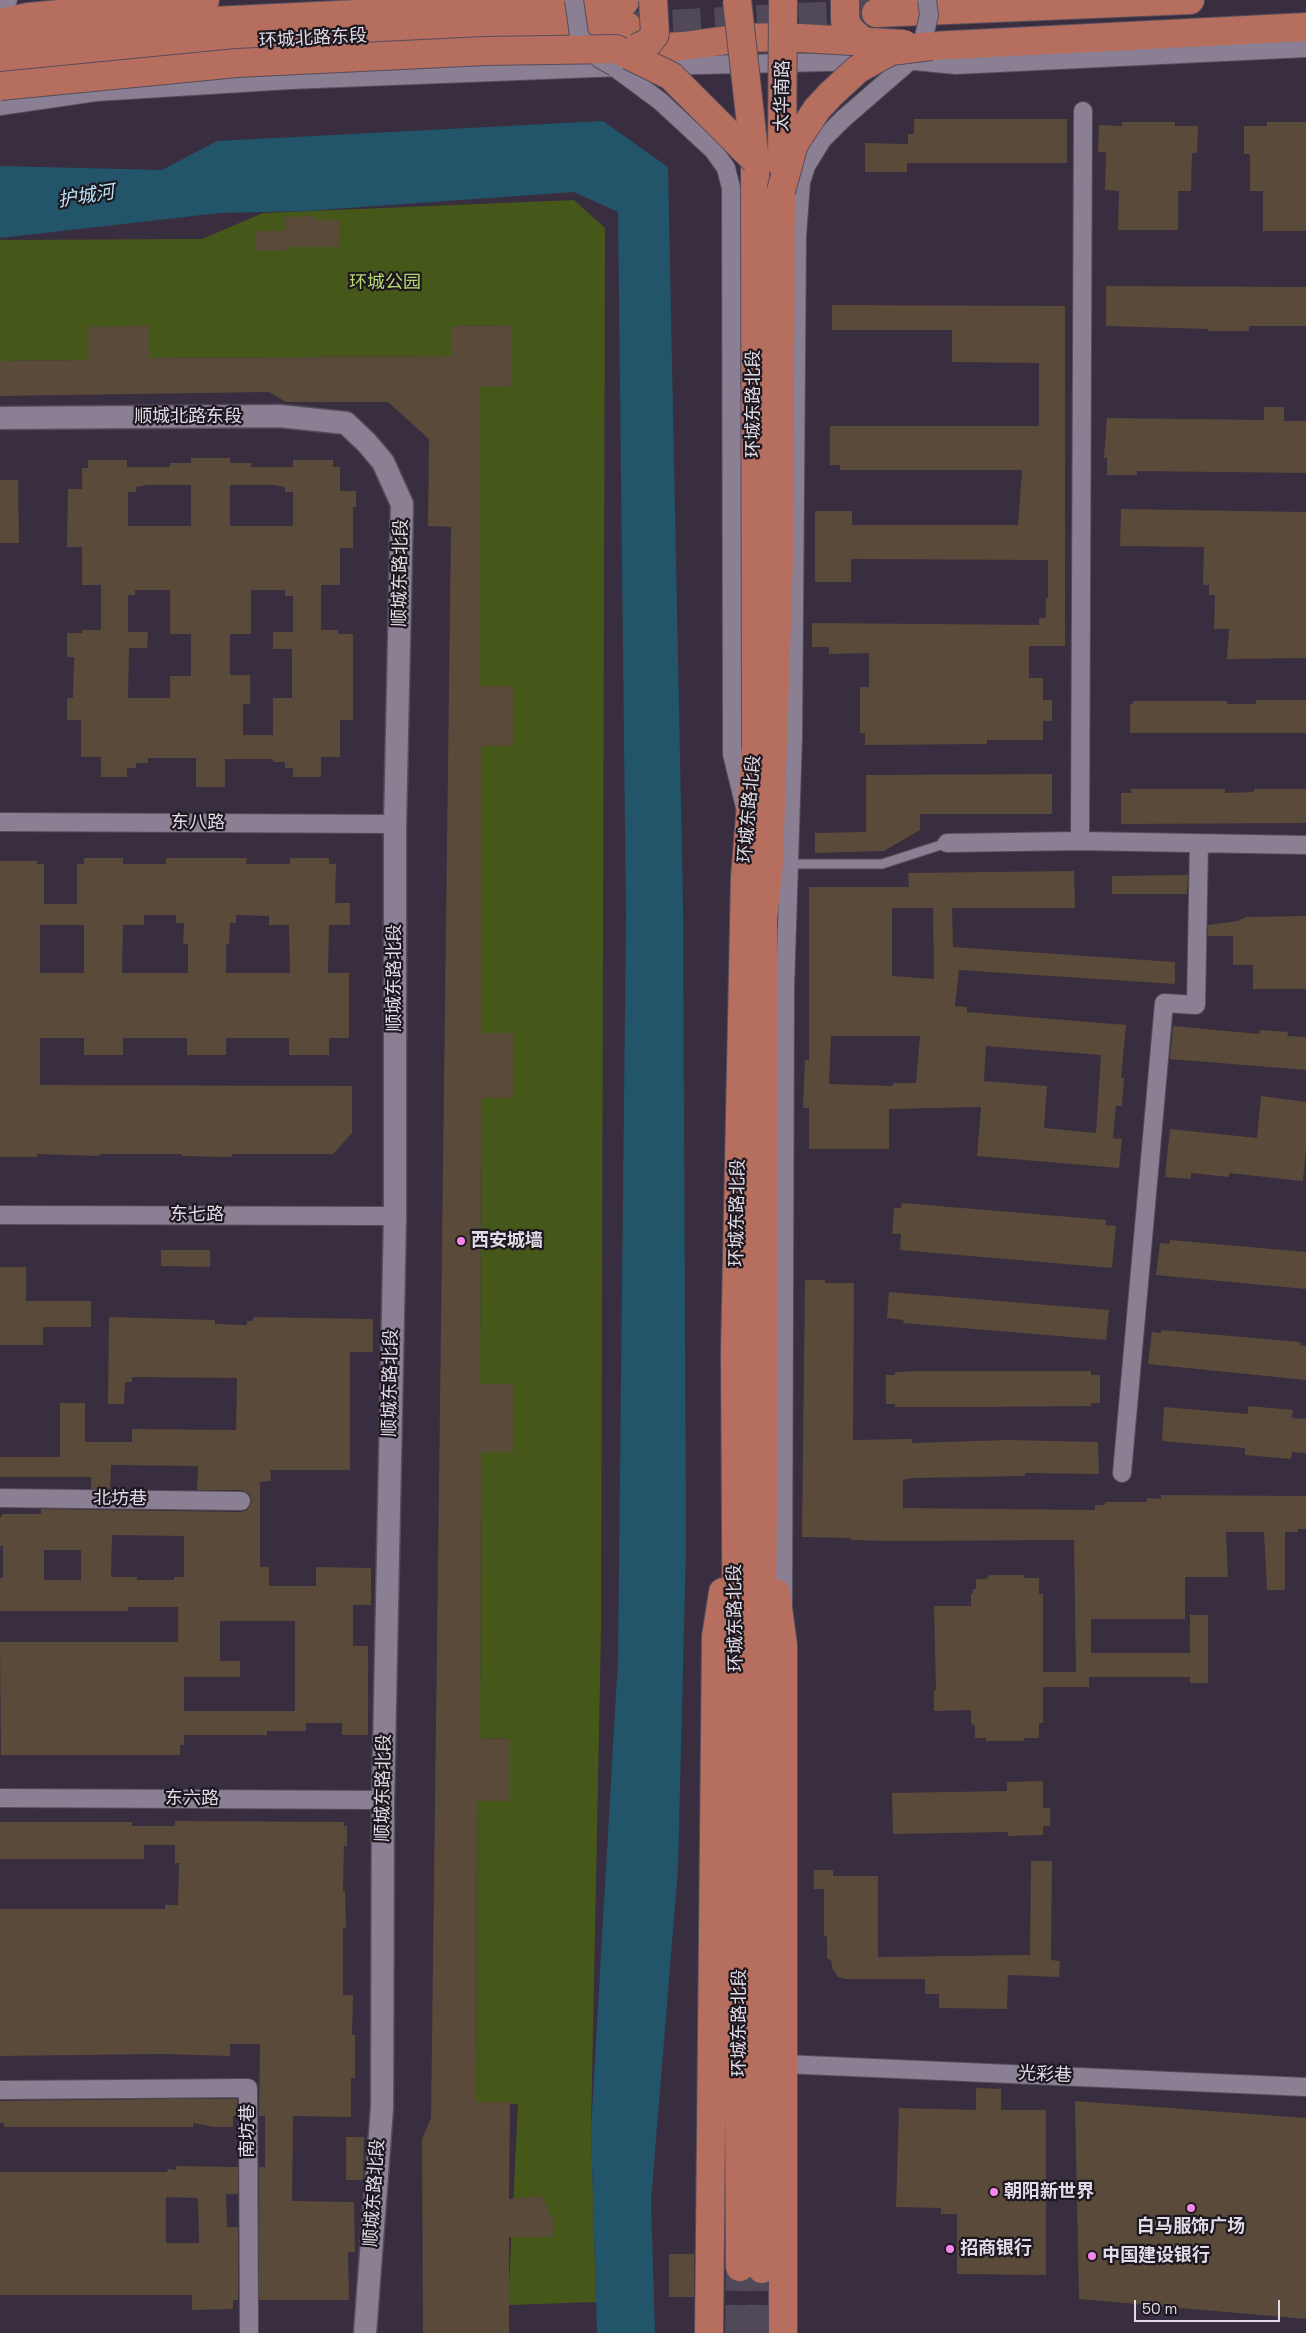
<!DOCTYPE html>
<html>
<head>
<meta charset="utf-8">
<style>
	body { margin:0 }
	#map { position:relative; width:1306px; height:2333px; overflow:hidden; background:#382e3f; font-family:"Space Grotesk",sans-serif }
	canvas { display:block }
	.scale { position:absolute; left:1134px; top:2300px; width:146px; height:22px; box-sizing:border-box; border:2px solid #e1dbe6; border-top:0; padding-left:6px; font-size:15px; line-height:18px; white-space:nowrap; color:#e1dbe6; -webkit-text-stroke:4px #1d1820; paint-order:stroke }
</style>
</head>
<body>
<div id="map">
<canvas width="1306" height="2333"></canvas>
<div class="scale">50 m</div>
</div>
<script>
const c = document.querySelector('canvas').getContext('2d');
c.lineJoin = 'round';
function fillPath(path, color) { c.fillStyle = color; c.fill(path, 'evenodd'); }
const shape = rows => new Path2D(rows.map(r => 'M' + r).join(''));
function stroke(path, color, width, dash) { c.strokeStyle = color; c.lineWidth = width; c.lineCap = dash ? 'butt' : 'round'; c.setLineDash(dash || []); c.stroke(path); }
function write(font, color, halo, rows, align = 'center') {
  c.font = font + ' "Space Grotesk","Noto Sans SC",sans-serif'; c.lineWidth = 4.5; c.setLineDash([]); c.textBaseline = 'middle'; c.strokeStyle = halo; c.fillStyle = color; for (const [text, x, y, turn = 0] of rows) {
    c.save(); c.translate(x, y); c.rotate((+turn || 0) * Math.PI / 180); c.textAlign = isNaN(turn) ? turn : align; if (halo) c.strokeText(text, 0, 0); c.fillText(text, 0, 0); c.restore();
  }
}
fillPath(shape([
	[574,200,605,228,601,1630,591,2129,596,2302,508,2305,518,2104,476,2102,477,1801,510,1801,509,1739,480,1738,481,1452,513,1452,513,1385,480,1384,481,1097,513,1097,514,1033,481,1033,481,746,513,746,514,686,480,686,480,387,510,325,452,326,452,356,149,358,149,326,87,327,87,360,0,361,0,240,202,239,263,213]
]), '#465819');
fillPath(shape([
	[603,121,668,167,683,904,686,1547,678,1869,651,2201,655,2333,597,2333,591,2129,618,1659,626,917,618,212,574,192,305,211,220,213,0,238,0,166,162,170,217,141]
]), '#225569');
fillPath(shape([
	[914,119,1067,119,1067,163,907,163,907,172,865,172,865,143,908,144,908,134,914,134],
	[1122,122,1175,122,1175,126,1198,126,1197,153,1192,153,1191,191,1178,191,1178,230,1118,230,1119,191,1105,190,1106,152,1098,152,1099,125,1122,126],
	[1267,122,1306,122,1306,231,1263,231,1263,191,1250,191,1250,154,1244,154,1244,126,1267,126],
	[314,216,316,220,339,220,339,247,285,247,285,251,255,251,255,231,285,231,284,217],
	[1106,286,1306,287,1306,326,1249,326,1249,331,1208,331,1208,329,1106,326],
	[832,305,1065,306,1065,646,1029,646,1029,678,1043,678,1043,700,1052,700,1052,721,1043,721,1043,740,987,740,987,744,865,745,865,733,860,733,860,687,869,687,869,653,829,654,829,647,812,647,812,623,1039,625,1039,618,1046,618,1046,598,1048,598,1048,560,851,559,851,582,815,582,815,511,852,511,852,525,1018,525,1022,470,840,470,840,465,830,465,830,426,1039,426,1039,363,952,362,952,330,832,330],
	[511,325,511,387,480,387,480,686,514,686,514,746,481,746,481,1033,514,1033,513,1098,481,1098,480,1384,513,1384,513,1452,481,1452,480,1738,510,1739,510,1801,477,1801,476,2102,510,2102,509,2199,542,2196,554,2222,554,2237,509,2237,509,2333,423,2333,422,2139,431,2118,451,527,428,526,429,439,388,402,286,402,269,392,0,396,0,361,87,360,87,327,149,326,149,358,452,356,452,326],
	[1264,407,1284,407,1284,421,1306,421,1306,473,1137,471,1137,475,1107,475,1107,458,1104,458,1107,418,1264,420],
	[191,458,230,458,230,463,251,463,251,467,293,467,293,460,333,460,333,467,340,467,340,491,356,491,356,507,353,507,353,548,340,548,340,585,321,585,321,630,338,630,338,634,353,634,353,720,340,720,340,757,321,757,321,777,293,777,293,768,285,768,285,762,273,762,273,759,225,759,225,787,196,787,196,758,148,758,148,763,136,763,136,768,127,768,127,777,101,777,101,757,81,757,81,720,67,720,67,698,73,698,74,657,67,657,67,633,82,633,82,630,101,630,101,585,82,585,82,547,67,547,68,489,82,489,82,468,88,468,88,460,127,460,127,467,170,467,170,463,191,463],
	[147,485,191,485,191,526,128,526,128,492,136,492,136,487],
	[230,485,273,485,285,487,285,492,293,492,293,526,230,526],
	[135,590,170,590,170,634,191,634,191,676,170,676,170,698,128,698,129,648,147,648,148,632,128,632,128,595,135,595],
	[251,590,285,590,285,596,293,596,293,632,273,632,273,649,292,649,292,698,273,698,273,735,243,735,243,704,250,704,250,675,230,675,230,634,251,634],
	[0,480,18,480,19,543,0,543],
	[1121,509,1306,512,1306,658,1227,659,1229,629,1214,629,1215,595,1209,595,1209,585,1203,585,1204,547,1120,546],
	[1256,700,1306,700,1306,733,1130,733,1130,704,1133,704,1133,701,1227,701,1227,704,1256,704],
	[1052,774,1052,814,920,814,920,830,884,851,815,853,815,833,866,832,866,775],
	[1131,789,1225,789,1225,793,1254,792,1254,789,1306,789,1306,823,1121,824,1121,793,1131,793],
	[84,858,123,858,123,864,166,864,166,858,247,858,246,864,290,864,290,858,329,858,329,864,336,864,335,903,350,903,350,925,329,925,328,973,349,973,349,1038,329,1038,329,1055,289,1055,289,1038,226,1038,226,1055,187,1055,187,1038,123,1038,123,1055,84,1055,84,1038,40,1038,40,1085,352,1086,352,1133,333,1154,232,1154,232,1157,182,1156,182,1154,100,1154,100,1156,37,1154,37,1157,0,1157,0,861,37,861,37,864,44,864,44,904,77,904,77,864,84,864],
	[144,915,176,915,176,923,184,923,183,944,188,944,188,973,122,973,123,925,144,925],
	[236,915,269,916,269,925,289,925,290,973,226,973,226,944,229,944,230,923,236,923],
	[40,925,84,925,84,973,40,973],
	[1074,871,1075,908,952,908,953,947,1175,962,1175,984,959,970,955,1006,967,1007,967,1012,1126,1025,1121,1078,1124,1078,1122,1106,1116,1106,1113,1138,1122,1139,1119,1168,977,1156,981,1107,889,1109,889,1149,809,1149,809,1108,803,1108,805,1060,809,1060,809,887,909,887,908,873],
	[892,908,933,908,934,979,892,976],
	[831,1036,920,1036,916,1083,893,1083,893,1086,829,1084],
	[986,1046,1101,1055,1096,1133,1044,1128,1047,1086,984,1081],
	[1188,875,1187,894,1112,894,1112,876],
	[1306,916,1306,989,1253,989,1253,965,1233,965,1233,936,1208,936,1208,925,1238,921,1246,917],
	[1173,1026,1259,1034,1260,1030,1288,1032,1287,1036,1306,1037,1306,1070,1170,1059],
	[1261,1096,1306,1102,1306,1149,1303,1181,1229,1173,1229,1177,1191,1173,1191,1179,1165,1177,1170,1129,1257,1138],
	[902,1203,1106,1220,1106,1225,1116,1226,1112,1268,900,1250,901,1234,892,1234,894,1208,901,1208],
	[1170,1240,1306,1252,1306,1289,1156,1275,1160,1243,1170,1244],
	[161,1250,210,1250,210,1267,161,1266],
	[0,1267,26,1267,26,1301,91,1301,91,1327,43,1327,43,1345,0,1345],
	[805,1280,825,1280,825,1283,854,1283,853,1440,912,1439,912,1443,1008,1440,1098,1442,1099,1474,1025,1473,1025,1476,913,1478,903,1480,903,1508,1095,1510,1095,1505,1105,1505,1105,1502,1147,1502,1147,1498,1161,1499,1161,1495,1306,1496,1306,1529,1298,1529,1298,1532,1285,1532,1285,1590,1267,1590,1264,1532,1226,1532,1228,1577,1185,1577,1185,1619,1091,1619,1091,1653,1190,1653,1190,1615,1208,1615,1208,1683,1190,1683,1190,1677,1089,1677,1089,1687,1043,1687,1043,1723,1039,1723,1039,1738,1024,1738,1024,1741,986,1741,986,1738,975,1738,975,1726,971,1723,971,1710,934,1711,934,1690,936,1690,934,1606,971,1606,971,1594,973,1594,973,1589,976,1589,976,1579,986,1579,990,1575,1024,1575,1024,1578,1039,1578,1039,1594,1043,1594,1043,1672,1076,1672,1074,1540,889,1541,851,1540,851,1538,802,1537],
	[889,1292,1109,1310,1106,1340,903,1323,904,1320,887,1318],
	[109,1317,215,1320,215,1324,247,1325,247,1321,253,1321,253,1317,373,1319,373,1352,350,1352,350,1470,270,1470,271,1481,260,1482,260,1567,269,1567,269,1586,316,1586,316,1567,371,1568,371,1605,353,1605,353,1646,368,1646,368,1735,342,1735,342,1723,306,1723,306,1731,267,1731,267,1735,184,1735,184,1745,180,1745,180,1755,1,1755,0,1642,178,1642,178,1607,128,1607,128,1611,0,1611,0,1578,3,1578,3,1546,0,1546,0,1517,2,1517,2,1514,41,1514,41,1509,241,1512,247,1510,252,1502,250,1495,242,1490,197,1490,198,1466,111,1465,110,1489,91,1489,91,1477,0,1477,0,1457,60,1457,60,1403,85,1403,85,1442,132,1442,132,1429,236,1430,237,1378,132,1377,132,1382,125,1382,124,1404,108,1404],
	[112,1535,184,1536,184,1577,174,1577,174,1580,137,1580,137,1577,111,1577],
	[44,1550,81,1550,81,1580,44,1580],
	[220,1621,295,1621,295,1711,184,1711,184,1677,240,1677,240,1661,220,1661],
	[1162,1330,1300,1342,1300,1345,1306,1346,1306,1380,1148,1364,1152,1332,1161,1333],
	[924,1371,1091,1371,1091,1375,1100,1375,1100,1403,1091,1403,1091,1406,979,1407,895,1407,895,1404,886,1404,886,1375,895,1375,895,1372],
	[1248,1406,1293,1410,1292,1418,1306,1419,1306,1453,1292,1452,1291,1459,1245,1455,1245,1448,1162,1441,1164,1407,1248,1414],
	[1043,1781,1043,1808,1050,1808,1050,1826,1043,1826,1043,1835,1008,1836,1008,1832,893,1834,892,1793,1007,1791,1007,1782],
	[175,1821,344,1822,344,1826,347,1826,347,1846,344,1846,343,1891,345,1891,346,1928,343,1928,343,1995,353,1995,352,2035,355,2035,355,2078,351,2078,351,2117,293,2116,292,2201,354,2202,355,2252,348,2252,349,2300,259,2300,259,2167,265,2167,265,2116,259,2116,260,2044,230,2044,230,2056,164,2054,0,2056,0,1909,165,1909,165,1905,178,1905,179,1863,175,1863,175,1845,144,1845,144,1859,0,1859,0,1822,132,1822,132,1826,175,1826],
	[1031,1861,1052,1861,1051,1960,1060,1961,1059,1977,1008,1975,1007,2009,939,2008,939,1994,925,1994,925,1979,846,1979,838,1977,832,1968,831,1960,827,1959,827,1937,824,1936,824,1889,814,1889,814,1870,833,1870,833,1876,878,1876,878,1957,1030,1955],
	[976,2088,1001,2089,1001,2110,1046,2110,1046,2275,957,2274,957,2214,941,2214,941,2208,896,2207,899,2108,976,2110],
	[167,2099,237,2099,237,2116,233,2116,233,2127,214,2127,193,2123,193,2127,4,2127,4,2123,0,2123,0,2101],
	[1075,2101,1306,2118,1306,2319,1079,2299],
	[346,2137,364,2137,363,2180,346,2180],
	[176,2166,238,2167,238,2194,226,2194,227,2227,238,2227,238,2300,233,2300,233,2309,192,2310,192,2295,0,2295,0,2172,167,2172,168,2169,176,2170],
	[166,2197,198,2198,199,2243,166,2243],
	[669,2254,694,2254,694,2297,669,2297]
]), '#5a4a39');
stroke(shape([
	[631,26,876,13],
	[739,2333,740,2267],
	[760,2333,762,2269]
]), '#514858', 28, [28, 14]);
const service = shape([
	[789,864,882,864,947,843]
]);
const minor = shape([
	[0,1,8,0],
	[904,60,956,65,1306,48],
	[656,66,870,61],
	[614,67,660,101,713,150,726,168,731,188,732,754,745,807],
	[0,106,96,92,290,80,620,67],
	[0,822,395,824],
	[1080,841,1083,111],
	[947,843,1080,841,1306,845],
	[0,1215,395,1216],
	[1122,1473,1164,1003,1196,1005,1199,843],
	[0,1498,241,1501],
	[783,1605,785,988,793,736,797,236,801,182,806,166,822,140,843,119,911,60,921,45],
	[0,1798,383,1800],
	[783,2064,1306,2087],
	[0,2090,248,2088,249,2333]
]);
const tertiary = shape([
	[0,418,279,416,346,423,367,443,383,462,402,504,395,824,395,1216,383,1800,382,2108,365,2333]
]);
const primary = shape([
	[876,13,1190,0],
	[0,23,28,17,205,0],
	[0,43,76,32,192,22,625,1],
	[931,46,1306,27],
	[625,49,684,46,742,38,783,37],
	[0,67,140,48,511,29,627,26],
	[776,1593,783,1645,783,2333],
	[740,2267,735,1352,745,877,756,744,755,160],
	[762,2269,760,1786,763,1508,763,918,769,863,779,558,781,191],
	[709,2333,716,1637,723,1592]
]);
stroke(service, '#554d5c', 11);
stroke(minor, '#554d5c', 20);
stroke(tertiary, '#554d5c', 25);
stroke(primary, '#554d5c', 30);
stroke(service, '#8b7f94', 9);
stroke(minor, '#8b7f94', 18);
stroke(tertiary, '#8b7f94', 22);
stroke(primary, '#b66e5e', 28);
const minorBridge = shape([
	[574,0,579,35,590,50,600,59,614,67],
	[923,41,929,15,927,0]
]);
const primaryBridge = shape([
	[737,0,755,160],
	[845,0,845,21,851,31,864,42],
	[783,37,904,44],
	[637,48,649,42,655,34,653,0],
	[0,86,237,63,485,51,616,49,671,76,755,160],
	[782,165,783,0],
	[781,191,794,144,817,109,831,94,858,69,891,51,931,46]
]);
stroke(minorBridge, '#554d5c', 20, []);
stroke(primaryBridge, '#554d5c', 30, []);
stroke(minorBridge, '#8b7f94', 18);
stroke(primaryBridge, '#b66e5e', 28);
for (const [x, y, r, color] of [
	[461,1241,5,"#f688ed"],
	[994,2192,5,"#f688ed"],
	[1191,2208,5,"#f688ed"],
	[950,2249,5,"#f688ed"],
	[1092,2256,5,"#f688ed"]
]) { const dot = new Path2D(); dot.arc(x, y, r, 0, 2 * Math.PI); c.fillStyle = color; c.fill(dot); stroke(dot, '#1d1820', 2); }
write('18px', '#e1dbe6', '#1d1820', [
	["环城北路东段",313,39,-3],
	["太华南路",783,96,-89],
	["环城东路北段",754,404,-90],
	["顺城北路东段",188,417],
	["顺城东路北段",401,573,-89],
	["环城东路北段",750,809,-85],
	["东八路",198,823],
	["顺城东路北段",395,978,-90],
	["环城东路北段",738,1213,-89],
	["东七路",197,1215],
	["顺城东路北段",391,1383,-89],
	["北坊巷",120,1499,1],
	["环城东路北段",736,1618,-91],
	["顺城东路北段",384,1788,-89],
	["东六路",192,1799],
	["环城东路北段",740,2023,-90],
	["光彩巷",1045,2075,3],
	["南坊巷",248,2131,-90],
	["顺城东路北段",375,2193,-86]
]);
write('18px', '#b7d870', '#1d1820', [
	["环城公园",385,283]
]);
write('bold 18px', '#e1dbe6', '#1d1820', [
	["西安城墙",471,1241],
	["朝阳新世界",1004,2192],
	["白马服饰广场",1191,2227,"center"],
	["招商银行",960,2249],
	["中国建设银行",1102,2256]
], 'left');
write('italic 19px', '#b9e5fa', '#1d1820', [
	["护城河",86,197,-9]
]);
</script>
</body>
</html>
